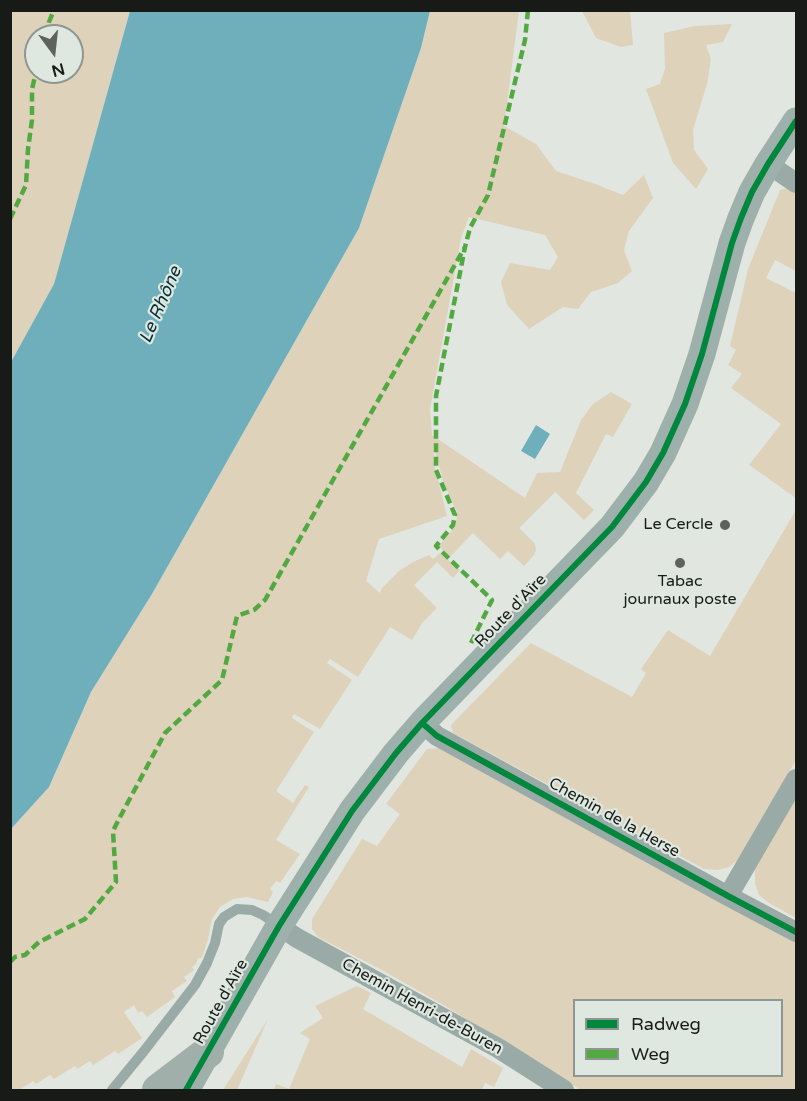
<!DOCTYPE html>
<html>
<head>
<meta charset="utf-8">
<style>
	body { margin:0 }
	#map { position:relative; width:807px; height:1101px; overflow:hidden; background:#e1e6e1; font-family:"Varela Round",sans-serif }
	canvas { display:block }
	.frame { position:absolute; inset:0; border:12px solid #171a17; pointer-events:none }
	.legend { position:absolute; left:573px; top:999px; width:210px; height:78px; box-sizing:border-box; background:#dfe8e0; border:2px solid #8f9690; margin:0; padding:8px 10px; list-style:none; font-size:18px; color:#171a17 }
	.legend li { display:flex; align-items:center; gap:12px; height:30px }
	.legend b { width:30px; border:2px solid #8f9690 }
	.north { position:absolute; left:24px; top:24px; width:60px; height:60px; box-sizing:border-box; background:#dfe8e0; border:2px solid #8f9690; border-radius:50%; rotate:165deg; font-size:16px; font-weight:700; line-height:24px; text-align:center; color:#171a17 }
	.north::after { content:''; display:block; margin:auto; width:21px; height:27px; background:#5e615e; clip-path:polygon(50% 0,100% 100%,50% 72%,0 100%) }
</style>
</head>
<body>
<div id="map">
<canvas width="807" height="1101"></canvas>
<div class="frame"></div>
<ul class="legend">
<li><b style="height:8px;background:#00873e"></b>Radweg</li>
<li><b style="height:8px;background:#52a942"></b>Weg</li>
</ul>
<div class="north">N</div>
</div>
<script>
const c = document.querySelector('canvas').getContext('2d');
c.lineJoin = 'round';
function fillPath(path, color) { c.fillStyle = color; c.fill(path, 'evenodd'); }
const shape = rows => new Path2D(rows.map(r => 'M' + r).join(''));
function stroke(path, color, width, dash) { c.strokeStyle = color; c.lineWidth = width; c.lineCap = dash ? 'butt' : 'round'; c.setLineDash(dash || []); c.stroke(path); }
function write(font, color, halo, rows, align = 'center') {
  c.font = font + ' "Varela Round",sans-serif'; c.lineWidth = 4.5; c.setLineDash([]); c.textBaseline = 'middle'; c.strokeStyle = halo; c.fillStyle = color; for (const [text, x, y, turn = 0] of rows) {
    c.save(); c.translate(x, y); c.rotate((+turn || 0) * Math.PI / 180); c.textAlign = isNaN(turn) ? turn : align; if (halo) c.strokeText(text, 0, 0); c.fillText(text, 0, 0); c.restore();
  }
}
fillPath(shape([
	[11,11,130,11,54,284,11,362],
	[36,36,72,36,72,72,36,72],
	[430,11,519,11,504,126,536,144,556,171,595,184,623,195,644,175,653,198,629,231,624,250,632,271,618,283,591,292,578,309,563,307,529,329,507,305,501,282,510,263,550,270,558,257,545,235,469,217,461,238,430,409,432,435,525,498,537,473,560,472,581,420,593,404,611,392,632,404,613,437,606,434,576,493,594,510,584,520,555,492,519,528,535,544,536,550,534,555,524,566,508,551,500,559,473,533,450,557,439,546,454,528,457,518,457,512,444,484,433,444,435,468,447,516,379,539,366,581,380,593,382,588,399,571,413,562,429,555,433,559,440,553,460,570,453,578,437,562,414,585,437,608,423,622,412,640,390,627,358,677,330,659,327,663,352,680,320,729,294,714,292,718,314,732,276,791,293,803,305,785,309,787,276,840,300,854,280,883,276,881,270,889,273,892,268,902,247,897,233,899,220,907,212,919,208,939,202,958,198,958,196,964,192,967,194,970,184,977,187,981,172,991,175,997,147,1017,142,1011,138,1013,134,1005,124,1012,142,1038,118,1054,115,1051,93,1065,90,1061,77,1069,75,1066,54,1079,50,1075,36,1084,33,1081,19,1090,11,1090,11,829,49,787,91,692,152,594,359,228,421,48],
	[582,11,630,11,633,45,621,47,596,38],
	[732,24,723,42,706,45,711,59,707,84,693,130,694,150,708,169,696,189,673,163,646,89,660,84,665,69,664,33,695,26],
	[788,188,796,194,796,271,775,260,766,278,796,293,796,498,749,465,781,424,731,388,742,374,728,365,736,350,730,346,748,269,780,190],
	[796,510,796,760,738,860,729,867,718,870,704,869,453,733,451,725,531,643,632,697,646,673,641,669,668,630,710,656],
	[440,748,796,941,796,1090,581,1090,447,1007,380,969,318,937,312,929,312,919,362,839,377,846,400,814,386,804,427,749],
	[574,1000,782,1000,782,1076,574,1076],
	[796,798,796,918,769,903,759,895,755,883,755,869],
	[357,986,371,993,363,1009,462,1067,471,1049,503,1068,494,1087,485,1083,482,1090,274,1090,276,1084,289,1089,310,1039,300,1033,323,1018,315,1006],
	[268,1019,237,1090,223,1090]
]), '#ded2ba');
fillPath(shape([
	[130,11,430,11,421,48,359,228,152,594,91,692,49,787,11,829,11,362,54,284],
	[536,425,550,434,535,459,521,451]
]), '#6fafbc');
stroke(shape([
	[112,1090,144,1051,195,985,207,963,215,943,219,924,224,917,237,909,252,910,263,915,278,925]
]), '#9aaba7', 10);
stroke(shape([
	[768,164,796,183],
	[422,723,437,736,728,896,796,932],
	[728,896,796,779],
	[279,926,297,938,498,1048,564,1090]
]), '#9aaba7', 20);
stroke(shape([
	[186,1090,279,926,352,811,396,753,422,723,612,527,646,482,663,453,685,404,702,354,732,243,741,218,752,192,768,164,796,121]
]), '#9eb0ab', 27);
stroke(shape([
	[158,1090,208,1052]
]), '#a0afaa', 32);
stroke(shape([
	[46,36,49,22,54,10],
	[10,219,26,185,28,149,32,120,32,89,36,72],
	[471,643,492,600,436,546,453,525,455,515,436,470,436,396,465,247,470,228,488,195,525,40,528,10],
	[10,962,15,957,25,955,39,942,85,919,116,882,113,831,119,819,165,733,222,680,237,616,254,610,265,600,465,247]
]), '#52a942', 4.5, [9, 4.5]);
stroke(shape([
	[422,723,437,736,728,896,796,932],
	[186,1090,279,926,352,811,396,753,422,723,612,527,646,482,663,453,685,404,702,354,732,243,741,218,752,192,768,164,796,121]
]), '#00873e', 6);
for (const [x, y, r, color] of [
	[725,525,6,"#5e615e"],
	[680,563,6,"#5e615e"]
]) { const dot = new Path2D(); dot.arc(x, y, r, 0, 2 * Math.PI); c.fillStyle = color; c.fill(dot); stroke(dot, '#dfe8e0', 2); }
write('16px', '#171a17', '#dfe8e0', [
	["Le Cercle",713,525],
	["Tabac",680,582,"center"],
	["journaux poste",680,600,"center"]
], 'right');
write('16px', '#171a17', '#dfe8e0', [
	["Route d'Aïre",511,611,-46],
	["Chemin de la Herse",614,818,29],
	["Route d'Aïre",221,1002,-61],
	["Chemin Henri-de-Buren",422,1007,29]
]);
write('italic 18px', '#06313a', '#dfe8e0', [
	["Le Rhône",161,305,-67]
]);
</script>
</body>
</html>
